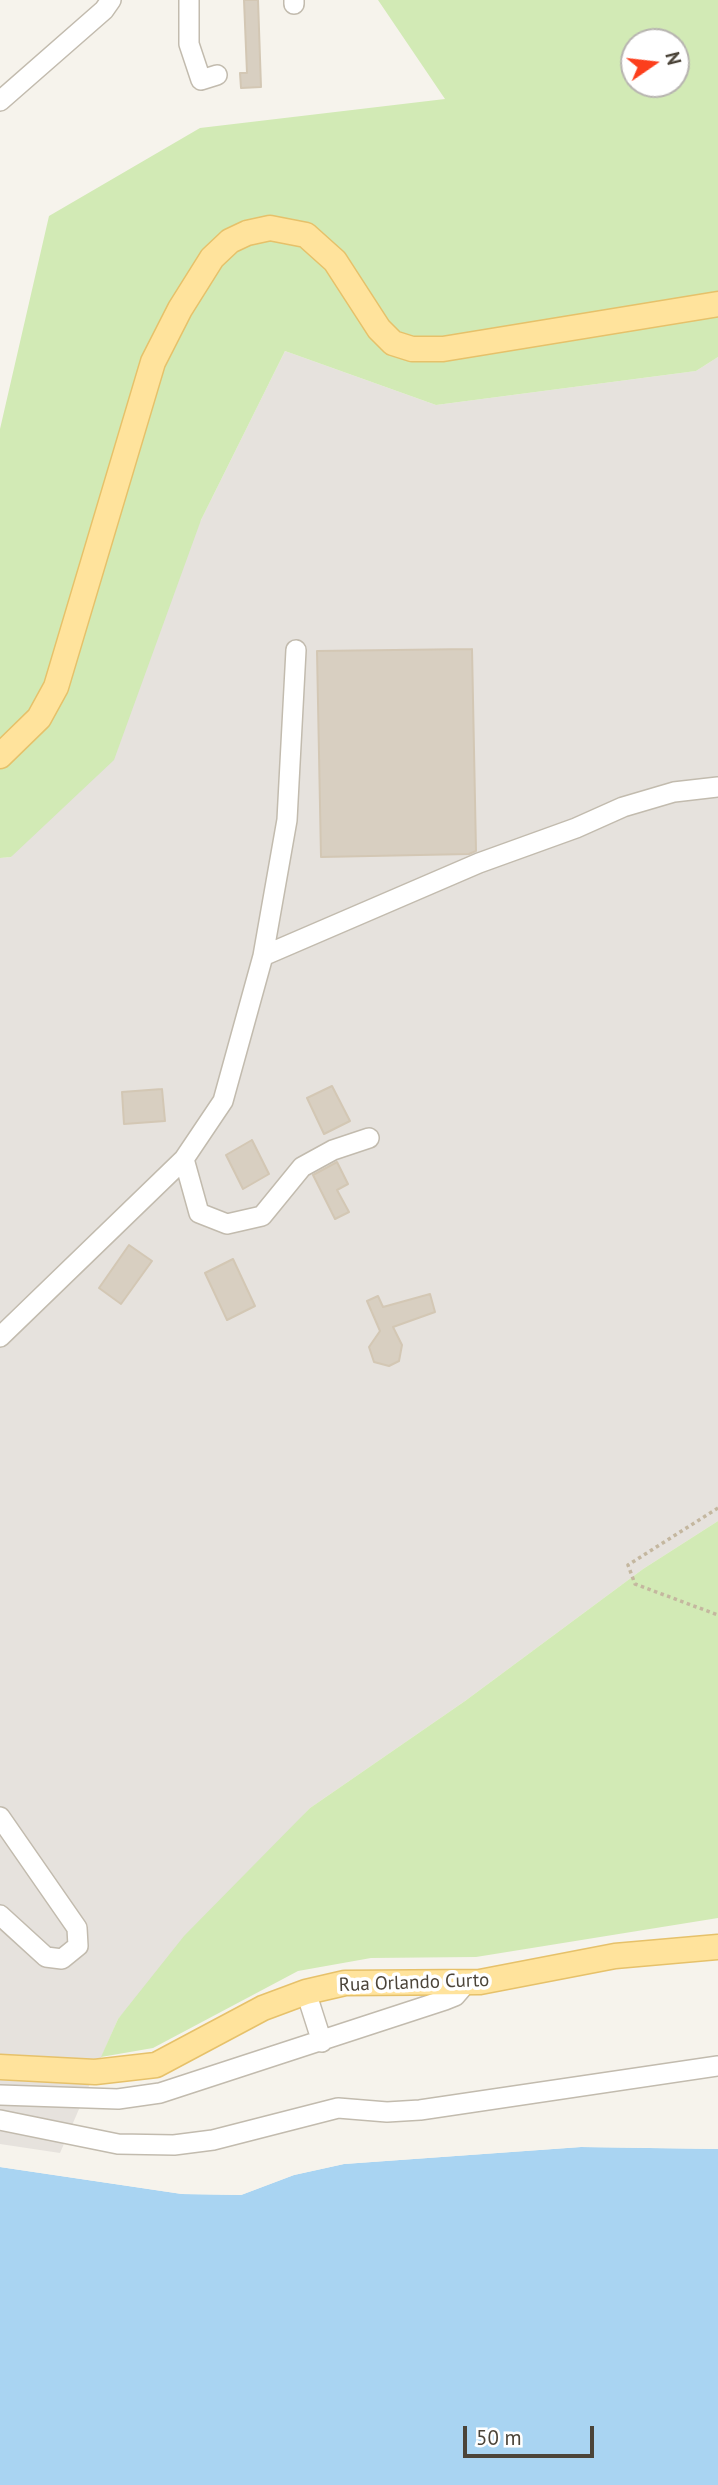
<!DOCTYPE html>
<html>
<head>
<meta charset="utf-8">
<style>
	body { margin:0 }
	#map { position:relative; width:718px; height:2485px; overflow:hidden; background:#f6f3ec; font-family:"PT Sans",sans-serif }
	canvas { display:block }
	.north { position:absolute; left:620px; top:28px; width:70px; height:70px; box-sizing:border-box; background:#fff; border:2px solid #b7b4b0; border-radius:50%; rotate:76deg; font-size:19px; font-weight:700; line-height:28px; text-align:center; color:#4b4439 }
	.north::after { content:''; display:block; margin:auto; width:24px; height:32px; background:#fc3f1d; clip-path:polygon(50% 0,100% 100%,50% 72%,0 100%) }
	.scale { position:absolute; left:463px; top:2426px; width:131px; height:32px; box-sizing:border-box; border:4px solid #4b4439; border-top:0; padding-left:9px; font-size:21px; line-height:24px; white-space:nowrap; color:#4b4439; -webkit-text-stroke:5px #fff; paint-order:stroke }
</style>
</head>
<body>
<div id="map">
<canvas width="718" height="2485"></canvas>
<div class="north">N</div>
<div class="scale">50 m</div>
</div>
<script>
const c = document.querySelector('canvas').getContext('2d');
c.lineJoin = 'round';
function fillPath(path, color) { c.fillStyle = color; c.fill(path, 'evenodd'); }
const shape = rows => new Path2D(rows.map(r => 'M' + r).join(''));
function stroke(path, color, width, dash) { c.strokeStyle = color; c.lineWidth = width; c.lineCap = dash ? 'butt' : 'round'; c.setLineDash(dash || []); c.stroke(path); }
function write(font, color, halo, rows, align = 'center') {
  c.font = font + ' "PT Sans",sans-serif'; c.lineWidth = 7; c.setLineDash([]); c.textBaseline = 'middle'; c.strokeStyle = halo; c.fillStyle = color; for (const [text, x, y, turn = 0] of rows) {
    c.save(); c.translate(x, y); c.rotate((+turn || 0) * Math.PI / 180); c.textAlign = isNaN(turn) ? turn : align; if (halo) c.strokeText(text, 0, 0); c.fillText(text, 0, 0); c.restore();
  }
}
fillPath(shape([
	[285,351,436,405,696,371,718,357,718,1521,643,1569,465,1701,310,1808,118,2019,60,2153,0,2144,0,858,11,857,201,520]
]), '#e6e2dd');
fillPath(shape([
	[378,0,718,0,718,357,696,371,436,405,285,351,201,520,114,760,11,857,0,858,0,429,49,216,200,128,445,99],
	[634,42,676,42,676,84,634,84],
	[718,1521,718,1918,476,1957,371,1958,298,1971,153,2048,101,2057,118,2019,184,1936,310,1808,465,1701,643,1569]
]), '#d2eab5');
fillPath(shape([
	[581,2147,718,2149,718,2485,0,2485,0,2167,182,2194,241,2195,294,2175,344,2164]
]), '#a9d4f2');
fillPath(shape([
	[580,2144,718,2145,718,2149,581,2147,344,2164,294,2175,241,2195,182,2194,0,2167,0,2163,10,2164,182,2190,240,2192,292,2172,344,2160]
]), '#f6f3ec');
const building = shape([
	[244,0,258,0,261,87,241,88,240,73,247,73,244,0],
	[472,649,476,851,469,854,321,857,317,651,472,649],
	[332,1086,350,1121,324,1134,307,1098,332,1086],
	[162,1089,165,1121,124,1124,122,1092,162,1089],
	[252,1140,269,1174,243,1189,226,1155,252,1140],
	[337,1162,348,1184,337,1190,349,1212,335,1219,313,1175,337,1162],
	[129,1245,152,1261,121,1304,99,1288,129,1245],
	[233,1259,255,1306,227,1320,205,1273,233,1259],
	[430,1294,435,1312,393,1327,402,1345,399,1361,389,1366,374,1362,369,1347,380,1331,367,1301,378,1296,383,1307,430,1294]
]);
fillPath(building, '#d8cfc1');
stroke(building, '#d3c7b4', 2);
const minor = shape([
	[189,0,189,44,201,80,217,75],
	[294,0,294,4],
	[0,101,104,10,111,0],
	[263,956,479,863,576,828,623,807,674,792,718,787],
	[184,1159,199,1213,227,1224,262,1216,302,1167,333,1150,369,1138],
	[0,1337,184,1159,223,1101,263,956,287,820,296,650],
	[0,1817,77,1928,78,1946,62,1959,46,1957,0,1915],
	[306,1992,322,2042],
	[0,2095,118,2099,160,2093,445,2000,455,1996,467,1982],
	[0,2120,118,2144,174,2145,213,2140,338,2108,387,2112,420,2110,718,2066]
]);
const major = shape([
	[0,756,39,718,56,687,153,362,180,309,212,258,230,241,247,233,270,228,306,235,335,261,379,329,393,343,412,349,443,349,718,304],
	[0,2067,95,2072,156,2065,263,2008,306,1992,345,1983,480,1982,615,1956,718,1947]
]);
stroke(minor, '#c2bbae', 22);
stroke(major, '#e6c16a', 27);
stroke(shape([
	[718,1508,628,1565,635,1584,718,1615]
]), '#c4b79f', 3.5, [3.5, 3.5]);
stroke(minor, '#fff', 19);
stroke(major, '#ffe39c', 24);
write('19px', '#4b4439', '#fff', [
	["Rua Orlando Curto",414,1983,-2]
]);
</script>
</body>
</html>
